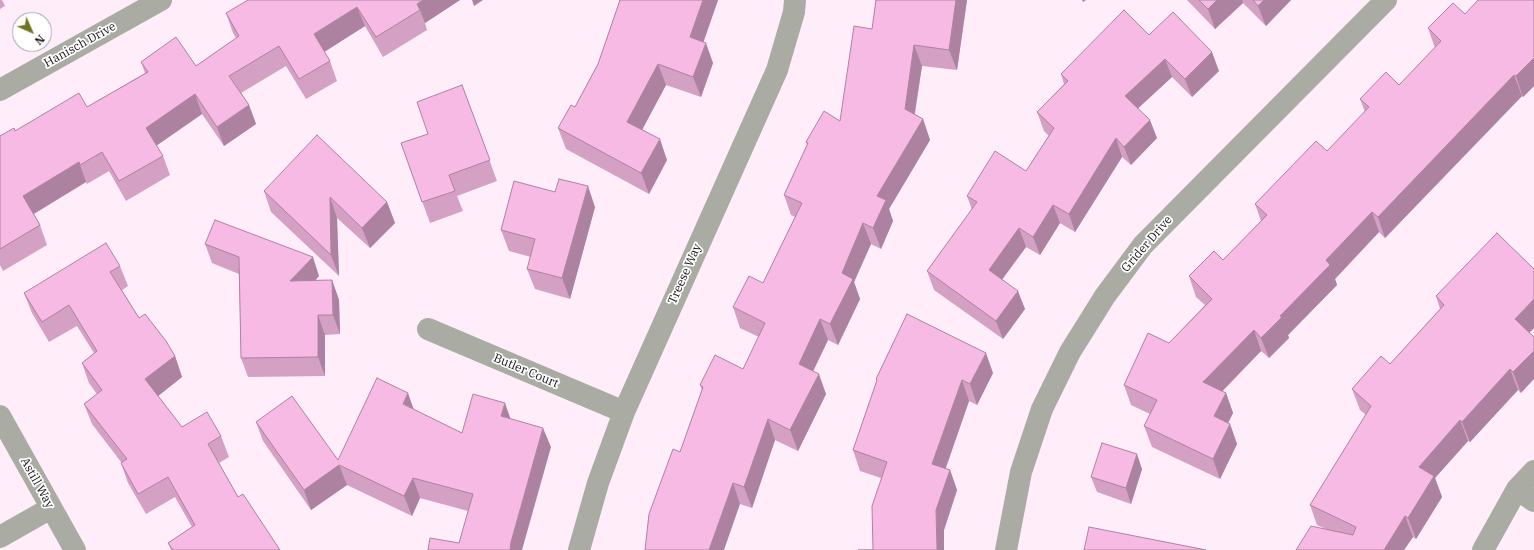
<!DOCTYPE html>
<html>
<head>
<meta charset="utf-8">
<style>
	body { margin:0 }
	#map { position:relative; width:1534px; height:550px; overflow:hidden; background:#ffeef9; font-family:"IBM Plex Serif",serif }
	canvas { display:block }
	.north { position:absolute; left:12px; top:12px; width:40px; height:40px; box-sizing:border-box; background:#fff; border:1px solid #a3a0a2; border-radius:50%; rotate:135deg; font-size:11px; font-weight:700; line-height:16px; text-align:center; color:#181116 }
	.north::after { content:''; display:block; margin:auto; width:14px; height:18px; background:#71761e; clip-path:polygon(50% 0,100% 100%,50% 72%,0 100%) }
</style>
</head>
<body>
<div id="map">
<canvas width="1534" height="550"></canvas>
<div class="north">N</div>
</div>
<script>
const c = document.querySelector('canvas').getContext('2d');
c.lineJoin = 'round';
const shape = rows => new Path2D(rows.map(r => 'M' + r).join(''));
function stroke(path, color, width, dash) { c.strokeStyle = color; c.lineWidth = width; c.lineCap = dash ? 'butt' : 'round'; c.setLineDash(dash || []); c.stroke(path); }
function fillPath(path, color) { c.fillStyle = color; c.fill(path, 'evenodd'); }
function write(font, color, halo, rows, align = 'center') {
  c.font = font + ' "IBM Plex Serif",serif'; c.lineWidth = 3.5; c.setLineDash([]); c.textBaseline = 'middle'; c.strokeStyle = halo; c.fillStyle = color; for (const [text, x, y, turn = 0] of rows) {
    c.save(); c.translate(x, y); c.rotate((+turn || 0) * Math.PI / 180); c.textAlign = isNaN(turn) ? turn : align; if (halo) c.strokeText(text, 0, 0); c.fillText(text, 0, 0); c.restore();
  }
}
stroke(shape([
	[0,90,161,0],
	[428,329,624,412],
	[0,416,75,550],
	[1517,489,1534,501],
	[0,537,51,508],
	[579,550,598,483,624,412,777,70,794,12,795,0],
	[1006,550,1021,472,1042,409,1070,352,1105,296,1143,245,1386,0],
	[1483,550,1517,489,1534,471]
]), '#aaaba2', 22);
fillPath(shape([
	[0,0,2,0,5,6,0,9],
	[460,0,425,23,427,30,383,57,365,26,324,52,330,61,337,81,306,99,286,66,241,93,249,105,256,124,224,146,202,114,156,146,163,156,170,175,126,201,109,171,87,184,86,182,34,214,40,225,47,245,3,271,0,265,0,136,87,107,145,73,141,62,196,66,236,38,233,33,226,13],
	[620,0,718,0,703,42,713,63,701,97,666,85,642,130,667,160,649,194,566,149,558,128,575,107,598,64],
	[876,0,967,0,957,70,922,66,915,114,923,119,930,140,889,209,893,221,881,249,871,244,854,282,860,299,838,345,828,340,813,371,826,394,798,451,775,440,752,508,740,504,680,452,702,390,700,385,743,369,759,337,740,328,733,307,763,283,795,217,791,215,784,195,807,145,806,142,840,121,872,29],
	[1187,0,1291,0,1266,26,1243,3,1215,29],
	[1534,0,1534,86,1523,97,1522,96,1385,238,1379,232,1335,279,1337,285,1288,335,1289,338,1269,358,1261,351,1222,391,1226,393,1233,413,1228,423,1230,424,1237,444,1220,479,1152,447,1144,426,1150,414,1131,405,1124,385,1169,343,1205,305,1196,297,1189,276,1223,260,1261,221,1255,204,1327,151,1365,112,1360,99,1399,85,1435,48,1428,28,1465,14],
	[1149,35,1219,71,1192,97,1172,77,1138,108,1157,138,1131,165,1122,157,1075,232,1060,223,1040,255,1026,247,1002,279,1025,309,1003,339,934,290,927,271,972,210,967,196,1026,171,1049,136,1044,131,1037,112,1064,84,1061,74],
	[462,85,497,181,457,196,463,211,430,223,401,143,428,134],
	[264,191,387,202,395,223,370,248,337,218,339,276,271,212],
	[595,207,570,299,535,289,527,269,531,257,509,251,501,230],
	[205,244,319,276,315,281,332,280,339,300,340,334,325,335,325,376,248,377,241,358,239,274,212,263],
	[120,266,128,286,122,290,139,318,175,356,182,377,158,396,182,427,221,436,229,457,219,463,238,497,280,550,171,550,168,543,192,527,175,497,146,514,128,483,121,463,121,462,92,424,84,404,97,394,89,383,82,363,94,353,77,326,49,342,32,313,24,293],
	[1436,296,1534,328,1529,333,1521,393,1518,390,1470,442,1468,441,1435,478,1442,497,1416,539,1413,537,1404,550,1296,550,1326,529,1317,525,1310,505,1366,415,1360,410,1352,389,1390,364,1440,309],
	[993,373,977,405,969,401,946,468,950,470,957,490,944,530,873,550,881,478,860,471,853,450,877,381,876,379],
	[414,410,462,433,510,419,551,447,459,543,468,511,420,498,412,516,347,485,311,510,263,441,256,422,338,460],
	[1142,469,1131,504,1097,492,1091,477]
]), '#d4a0c4');
fillPath(shape([
	[423,0,460,0,425,23,420,10,417,4],
	[472,0,483,0,474,6],
	[703,0,718,0,698,58,690,37],
	[956,0,967,0,957,70,949,50],
	[1082,0,1086,0,1083,2],
	[1217,0,1242,0,1243,3,1215,29,1208,9],
	[1264,0,1291,0,1266,26,1258,6],
	[357,7,365,26,321,54,314,34],
	[706,43,713,63,701,97,693,77],
	[914,45,922,66,912,129,905,109],
	[1212,52,1219,71,1192,97,1185,79],
	[1534,58,1534,86,1523,97,1516,76],
	[1165,59,1172,77,1132,114,1125,96],
	[658,64,666,85,635,143,627,122],
	[1514,75,1522,96,1385,238,1378,217],
	[195,94,202,114,153,148,146,128],
	[249,105,256,124,224,146,217,127],
	[923,119,930,140,889,209,893,221,881,249,873,228,877,196],
	[1150,120,1157,138,1131,165,1124,147],
	[1116,138,1122,157,1075,232,1069,214],
	[660,139,667,160,649,194,641,173],
	[79,162,86,182,30,216,23,196],
	[588,186,595,207,570,299,562,278],
	[330,197,337,218,339,276,331,255],
	[387,202,395,223,370,248,362,228],
	[1053,205,1060,223,1040,255,1033,237],
	[1372,212,1379,232,1335,279,1337,285,1288,335,1289,338,1269,358,1261,338,1326,260],
	[863,223,871,244,854,282,860,299,838,345,830,324,842,273],
	[1019,228,1026,247,996,288,989,270],
	[313,257,319,276,297,300,290,281],
	[332,280,339,300,340,334,333,315],
	[1018,291,1025,309,1003,339,996,321],
	[1534,299,1534,328,1523,339,1515,319],
	[318,315,325,335,325,376,318,357],
	[820,319,828,340,807,384,799,364],
	[1254,330,1261,351,1211,403,1203,382],
	[1534,351,1534,379,1521,393,1513,372],
	[986,353,993,373,977,405,970,384],
	[175,356,182,377,153,400,145,379],
	[1510,369,1518,390,1470,442,1462,422],
	[819,374,826,394,798,451,790,430],
	[962,380,969,401,940,484,932,464],
	[408,393,415,413,403,404],
	[1226,393,1233,413,1221,437,1214,416],
	[505,403,512,423,501,416],
	[768,419,775,440,752,508,744,487],
	[1460,420,1468,441,1435,478,1442,497,1416,539,1408,518,1419,467],
	[1230,424,1237,444,1220,479,1213,459],
	[543,428,551,447,522,550,510,550,511,542],
	[1137,454,1142,469,1131,504,1126,488],
	[339,465,347,485,311,510,304,490],
	[950,470,957,490,944,530,944,550,937,550,936,510],
	[413,478,420,498,412,516,404,496],
	[733,483,740,504,724,550,709,550],
	[1405,516,1413,537,1404,550,1384,550]
]), '#ad82a0');
const building = shape([
	[248,0,423,0,417,4,420,10,376,37,357,7,314,34,330,61,299,79,279,46,229,76,249,105,217,127,195,94,146,128,163,156,119,181,102,152,80,165,79,162,23,196,40,225,0,249,0,136,14,128,15,131,79,93,87,107,148,72,141,62,176,37,196,66,239,36,226,13,248,0],
	[620,0,703,0,690,37,706,43,693,77,658,64,627,122,660,139,641,173,558,128,571,105,575,107,598,64,620,0],
	[876,0,956,0,949,50,914,45,905,109,923,119,877,196,886,200,873,228,863,223,842,273,853,279,830,324,820,319,799,364,819,374,790,430,768,419,744,487,733,483,709,550,645,550,649,514,673,449,680,452,703,387,700,385,715,355,743,369,765,323,733,307,749,276,763,283,802,203,784,195,808,143,806,142,824,111,840,121,854,26,872,29,876,0],
	[1199,0,1217,0,1208,9,1199,0],
	[1253,0,1264,0,1258,6,1253,0],
	[1478,0,1534,0,1534,58,1516,76,1514,75,1378,217,1372,212,1326,260,1330,265,1280,316,1282,317,1261,338,1254,330,1203,382,1226,393,1214,416,1230,424,1213,459,1144,426,1157,400,1124,385,1148,333,1169,343,1212,299,1189,276,1214,251,1223,260,1267,215,1255,204,1316,141,1327,151,1369,107,1360,99,1386,72,1399,85,1441,41,1428,28,1453,3,1465,14,1478,0],
	[1124,10,1149,35,1173,12,1212,52,1185,79,1165,59,1125,96,1150,120,1124,147,1116,138,1069,214,1053,205,1033,237,1019,228,989,270,1018,291,996,321,927,271,977,202,967,196,995,151,1026,171,1054,128,1037,112,1068,81,1061,74,1124,10],
	[462,85,490,160,449,175,455,191,422,202,401,143,428,134,417,102,462,85],
	[317,135,387,202,362,228,330,197,331,255,264,191,317,135],
	[559,179,588,186,562,278,527,269,535,239,501,230,514,181,555,192,559,179],
	[215,220,313,257,290,281,332,280,333,315,318,315,318,357,241,358,239,257,205,244,215,220],
	[1497,233,1534,269,1534,299,1515,319,1534,337,1534,351,1513,372,1510,369,1462,422,1460,420,1419,467,1434,476,1408,518,1405,516,1384,550,1296,550,1311,526,1353,535,1356,527,1310,505,1371,406,1352,389,1381,356,1390,364,1444,305,1436,296,1497,233],
	[106,243,120,266,110,272,139,318,145,314,166,341,175,356,145,379,182,427,207,412,221,436,208,444,238,497,243,494,280,550,173,550,168,543,195,525,168,477,138,494,121,463,127,459,84,404,102,390,82,363,97,351,69,305,42,322,24,293,106,243],
	[907,314,986,353,970,384,962,380,932,464,950,470,936,510,937,550,858,550,873,550,872,506,887,462,853,450,877,380,876,379,907,314],
	[377,378,408,393,403,404,462,433,473,394,505,403,501,416,543,428,511,542,510,550,428,550,430,538,459,543,473,494,413,478,404,496,339,465,304,490,256,422,292,396,338,460,377,378],
	[1102,443,1137,454,1126,488,1091,477,1102,443],
	[1089,527,1206,550,1084,550,1089,527]
]);
fillPath(building, '#f7bae4');
stroke(building, '#ad82a0', 1);
write('12px', '#181116', '#fff', [
	["Hanisch Drive",80,45,-29],
	["Grider Drive",1147,244,-49],
	["Treese Way",685,274,-66],
	["Butler Court",526,371,23],
	["Astill Way",37,483,61]
]);
</script>
</body>
</html>
